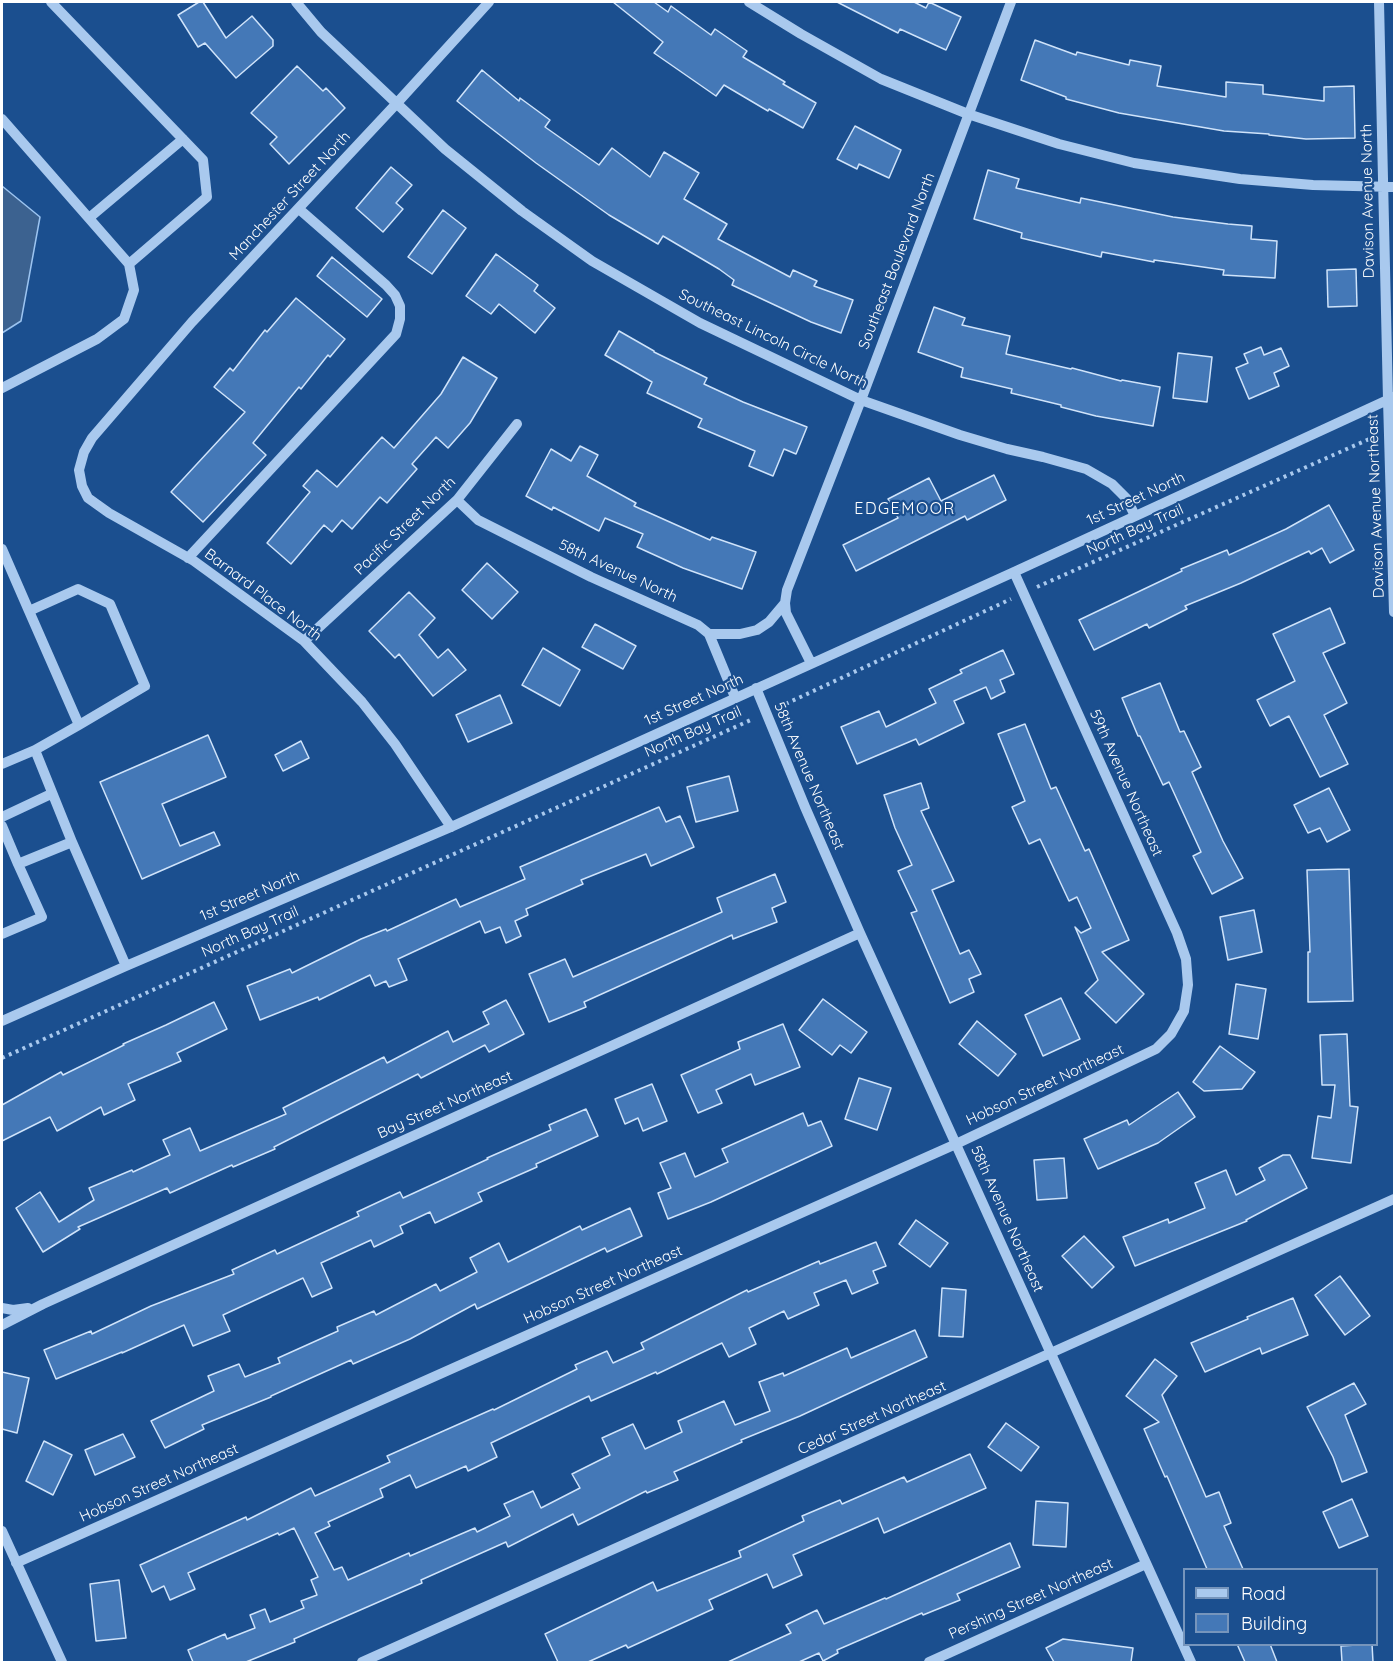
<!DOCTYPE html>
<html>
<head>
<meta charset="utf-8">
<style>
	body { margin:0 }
	#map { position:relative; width:1396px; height:1664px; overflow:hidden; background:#1b4f8f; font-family:Quicksand,sans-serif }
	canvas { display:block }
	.frame { position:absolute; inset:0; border:3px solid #fff; pointer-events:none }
	.legend { position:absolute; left:1183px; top:1568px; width:195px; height:78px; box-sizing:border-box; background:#1b4f8f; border:2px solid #7695bc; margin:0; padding:8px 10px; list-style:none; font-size:18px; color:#fff }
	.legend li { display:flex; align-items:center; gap:12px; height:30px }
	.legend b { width:30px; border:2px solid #7695bc }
</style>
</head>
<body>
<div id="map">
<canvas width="1396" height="1664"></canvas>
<div class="frame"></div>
<ul class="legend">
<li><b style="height:8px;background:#a9c9ee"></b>Road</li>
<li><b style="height:16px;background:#4478b7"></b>Building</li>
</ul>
</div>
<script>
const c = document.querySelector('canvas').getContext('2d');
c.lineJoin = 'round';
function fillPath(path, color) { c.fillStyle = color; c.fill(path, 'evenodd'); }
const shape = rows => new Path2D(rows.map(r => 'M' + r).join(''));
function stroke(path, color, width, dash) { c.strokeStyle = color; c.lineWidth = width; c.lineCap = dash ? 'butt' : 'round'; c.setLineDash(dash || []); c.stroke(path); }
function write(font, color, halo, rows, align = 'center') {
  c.font = font + ' Quicksand,sans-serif'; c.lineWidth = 4.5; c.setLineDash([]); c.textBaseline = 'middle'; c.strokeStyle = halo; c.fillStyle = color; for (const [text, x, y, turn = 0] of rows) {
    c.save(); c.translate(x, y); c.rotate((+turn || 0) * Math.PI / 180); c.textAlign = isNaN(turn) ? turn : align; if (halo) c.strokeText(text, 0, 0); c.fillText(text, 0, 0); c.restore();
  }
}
const water = shape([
	[2,186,40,217,21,321,2,333,2,186]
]);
fillPath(water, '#3c6290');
stroke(water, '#9cc4f0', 1.5);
const building = shape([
	[199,2,203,2,226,38,252,16,273,40,273,46,236,78,205,43,198,47,178,15,199,2],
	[613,2,654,2,668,12,671,6,711,35,715,29,747,51,743,57,785,82,783,84,816,103,803,128,769,109,768,111,724,85,716,96,654,53,663,42,613,2],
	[837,2,914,2,926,8,929,2,961,17,946,50,900,29,898,33,837,2],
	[1035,40,1076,55,1077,52,1129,65,1130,60,1161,66,1157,86,1226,97,1226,82,1263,85,1263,94,1324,101,1324,87,1354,86,1355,138,1306,139,1269,135,1269,134,1224,131,1119,113,1066,99,1066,97,1021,80,1035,40],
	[297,66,323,91,326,88,345,108,289,164,270,144,277,137,251,113,297,66],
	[482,70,519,101,520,98,550,120,545,127,599,165,612,148,650,177,664,152,699,173,684,199,727,224,718,239,790,277,793,270,817,281,814,286,853,300,841,333,811,322,732,285,734,280,719,269,663,236,658,244,609,215,536,163,483,122,457,101,482,70],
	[855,126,901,150,889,178,859,164,857,169,837,159,855,126],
	[391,167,412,185,396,203,403,209,383,232,356,208,391,167],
	[988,170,1019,179,1016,188,1080,203,1081,198,1173,217,1228,224,1252,226,1251,239,1277,241,1275,278,1223,275,1224,270,1154,260,1154,262,1102,252,1101,257,1021,238,1022,233,974,219,988,170],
	[443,210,466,228,432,274,408,257,443,210],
	[496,254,538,285,534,291,555,308,535,333,499,304,491,314,466,296,496,254],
	[332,257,382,299,367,317,317,276,332,257],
	[1356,269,1357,306,1328,307,1327,270,1356,269],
	[296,298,345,339,330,357,328,355,301,389,299,387,253,443,266,455,203,522,171,492,245,412,214,387,230,368,233,371,265,330,267,332,296,298],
	[934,307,965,318,962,325,1010,336,1006,354,1071,369,1072,368,1121,381,1122,380,1160,387,1153,426,1096,416,1061,407,1061,405,1011,393,1012,389,961,377,963,368,918,352,934,307],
	[619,331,654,351,654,352,707,378,704,384,743,402,807,427,796,454,784,449,773,476,749,466,755,451,698,427,702,419,647,393,652,382,605,355,619,331],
	[1261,347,1264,355,1281,348,1289,366,1274,373,1279,386,1249,399,1236,368,1248,363,1244,354,1261,347],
	[1178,353,1212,357,1207,402,1173,398,1178,353],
	[463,357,497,378,470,423,448,448,436,437,412,464,417,469,387,503,380,497,352,529,342,520,332,532,324,525,291,564,267,543,310,492,303,486,317,470,337,487,382,437,394,448,441,394,463,357],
	[580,446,598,455,587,476,636,503,634,506,710,540,712,537,756,552,742,589,683,568,637,547,643,534,605,518,599,531,553,507,552,510,526,496,551,449,571,461,580,446],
	[994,475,1006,500,967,520,965,516,856,571,843,545,898,518,888,499,929,478,941,501,994,475],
	[1329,505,1354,550,1330,563,1322,548,1311,554,1309,551,1241,583,1185,606,1187,609,1149,628,1147,624,1094,650,1079,620,1182,571,1181,569,1227,550,1229,555,1286,529,1329,505],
	[487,563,518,592,492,619,462,590,487,563],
	[409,592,435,618,419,635,438,658,448,649,466,670,433,696,399,654,395,658,369,631,409,592],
	[1330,608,1345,643,1323,653,1347,703,1324,715,1348,764,1320,777,1289,716,1270,726,1257,700,1295,681,1273,634,1330,608],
	[595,624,636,646,623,669,582,647,595,624],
	[543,648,580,670,560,706,522,685,543,648],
	[1003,650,1014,674,1000,680,1005,692,991,699,986,687,954,701,964,723,919,745,916,739,857,764,841,727,879,711,886,727,936,703,929,689,962,673,960,670,1003,650],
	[1160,683,1180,732,1184,731,1201,767,1192,772,1223,841,1243,878,1212,894,1193,856,1201,852,1169,782,1163,785,1140,736,1138,736,1122,698,1160,683],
	[500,695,512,723,468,742,456,715,500,695],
	[1025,724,1051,789,1056,787,1085,851,1089,849,1129,940,1102,952,1144,994,1116,1023,1085,993,1098,980,1075,927,1081,933,1091,928,1077,897,1069,901,1040,839,1029,844,1012,807,1025,801,998,734,1025,724],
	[208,735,226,777,162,804,180,846,214,832,220,845,142,879,100,782,208,735],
	[301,741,309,758,283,771,275,755,301,741],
	[729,776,738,811,696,822,687,787,729,776],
	[921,783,929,808,921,811,954,881,932,890,960,954,969,950,981,974,969,979,974,992,950,1003,911,913,917,911,898,871,912,865,895,828,884,795,921,783],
	[1329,788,1350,830,1327,842,1320,828,1308,833,1294,805,1329,788],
	[659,807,666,822,680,816,694,847,651,866,646,854,581,880,583,884,526,909,528,915,515,921,521,936,506,943,500,927,485,933,480,921,398,959,407,980,389,987,386,981,375,986,370,975,319,1000,318,997,260,1020,247,986,290,969,292,973,361,939,386,929,387,931,456,899,460,907,525,879,520,867,659,807],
	[1349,869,1353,1001,1308,1002,1308,952,1310,952,1307,870,1349,869],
	[775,874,786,902,772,908,777,922,733,939,732,935,584,1002,586,1007,549,1022,529,974,565,959,573,977,722,912,717,898,775,874],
	[1254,910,1262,952,1228,960,1220,917,1254,910],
	[1236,984,1266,989,1258,1039,1229,1034,1236,984],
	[1061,998,1080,1039,1043,1056,1025,1015,1061,998],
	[823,999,867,1032,851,1053,840,1045,832,1055,799,1030,823,999],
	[506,1000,524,1034,489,1052,485,1045,421,1078,418,1074,274,1147,275,1149,233,1167,232,1165,170,1193,167,1188,78,1227,80,1229,43,1252,16,1208,40,1192,59,1222,94,1200,89,1188,132,1170,133,1172,170,1155,163,1140,190,1128,200,1151,286,1114,283,1108,384,1057,387,1063,448,1031,453,1042,489,1024,483,1012,506,1000],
	[214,1002,227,1029,177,1053,181,1061,128,1084,135,1100,104,1115,101,1107,57,1131,50,1117,2,1141,2,1105,61,1072,63,1075,124,1045,123,1044,166,1025,214,1002],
	[977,1021,1016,1054,998,1076,959,1044,977,1021],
	[783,1024,800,1067,755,1085,751,1074,716,1090,722,1103,698,1113,681,1075,740,1049,738,1042,783,1024],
	[1347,1034,1350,1106,1358,1107,1351,1163,1312,1158,1318,1116,1331,1118,1335,1085,1322,1085,1320,1035,1347,1034],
	[1220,1046,1255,1072,1242,1089,1204,1091,1193,1082,1220,1046],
	[859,1078,891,1088,877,1130,845,1119,859,1078],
	[652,1084,667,1121,643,1131,638,1118,625,1124,615,1099,652,1084],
	[1178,1092,1195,1117,1158,1143,1098,1169,1084,1139,1127,1120,1129,1125,1178,1092],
	[586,1109,598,1136,536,1164,537,1167,478,1193,482,1201,435,1223,430,1212,400,1226,403,1233,374,1247,371,1240,321,1263,332,1288,312,1297,303,1278,223,1315,230,1331,193,1346,184,1325,122,1353,122,1352,56,1379,44,1350,91,1331,92,1334,151,1306,234,1274,232,1270,275,1250,277,1254,359,1216,357,1212,400,1192,403,1198,488,1159,487,1158,551,1130,549,1125,586,1109],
	[803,1113,808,1126,821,1121,832,1146,711,1202,668,1219,658,1193,671,1188,660,1163,685,1153,695,1177,728,1162,722,1149,803,1113],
	[1283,1155,1290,1155,1307,1188,1246,1220,1247,1221,1135,1266,1123,1237,1168,1219,1169,1223,1205,1208,1195,1183,1226,1170,1236,1195,1265,1180,1259,1168,1283,1155],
	[1064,1158,1067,1198,1037,1200,1034,1160,1064,1158],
	[630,1208,642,1236,607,1252,605,1248,477,1309,475,1304,410,1339,353,1364,351,1360,271,1396,271,1397,202,1425,204,1429,165,1448,151,1421,214,1391,208,1376,239,1364,245,1377,280,1363,278,1358,338,1331,337,1327,374,1311,376,1315,436,1284,440,1291,477,1272,470,1258,499,1243,508,1262,580,1226,582,1230,630,1208],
	[916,1220,948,1243,930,1267,899,1244,916,1220],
	[1084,1236,1114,1267,1092,1288,1062,1256,1084,1236],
	[876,1242,886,1266,873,1271,878,1283,852,1294,846,1280,814,1293,819,1305,788,1319,784,1311,749,1328,756,1344,729,1357,722,1343,657,1374,656,1372,591,1401,589,1396,491,1443,497,1457,468,1471,466,1466,416,1488,410,1475,380,1489,383,1497,328,1522,330,1526,315,1533,334,1570,342,1567,348,1580,409,1553,410,1556,475,1528,477,1532,510,1516,504,1504,533,1491,541,1508,580,1488,572,1474,610,1455,602,1438,633,1424,645,1449,682,1432,678,1421,724,1401,735,1425,770,1411,759,1382,783,1373,784,1376,847,1348,851,1358,915,1330,927,1357,800,1416,741,1440,742,1442,674,1472,678,1480,647,1493,646,1491,578,1525,573,1514,508,1547,506,1542,421,1580,422,1583,294,1639,295,1642,246,1662,193,1662,188,1650,225,1634,227,1639,255,1628,250,1615,265,1609,270,1622,304,1608,301,1601,317,1595,311,1580,318,1577,294,1528,279,1535,278,1533,188,1573,195,1589,170,1600,164,1586,152,1592,140,1565,246,1517,247,1520,311,1488,315,1496,390,1462,387,1456,493,1409,494,1410,577,1369,575,1365,607,1351,613,1363,644,1349,641,1343,747,1290,748,1292,819,1261,820,1264,876,1242],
	[1340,1276,1370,1316,1345,1335,1315,1295,1340,1276],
	[942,1288,966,1290,963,1337,939,1336,942,1288],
	[1293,1298,1308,1335,1262,1354,1260,1348,1205,1372,1191,1343,1248,1319,1247,1317,1293,1298],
	[1155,1359,1177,1376,1162,1395,1206,1497,1219,1492,1231,1523,1224,1526,1243,1569,1207,1569,1167,1476,1165,1477,1144,1429,1159,1422,1126,1396,1155,1359],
	[2,1372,29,1378,17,1433,2,1429,2,1372],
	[1354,1383,1366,1404,1345,1415,1367,1472,1342,1482,1333,1457,1307,1407,1354,1383],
	[1006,1423,1039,1447,1021,1471,988,1447,1006,1423],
	[123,1434,135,1457,95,1475,85,1450,123,1434],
	[44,1441,72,1455,53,1495,26,1481,44,1441],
	[970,1454,986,1488,884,1533,878,1518,793,1555,802,1575,773,1588,767,1574,709,1600,713,1609,628,1648,626,1645,588,1662,558,1662,545,1634,653,1582,657,1591,741,1557,739,1551,804,1521,802,1516,840,1500,842,1504,904,1477,907,1482,970,1454],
	[1352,1499,1368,1536,1339,1548,1323,1512,1352,1499],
	[1036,1501,1068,1503,1066,1547,1033,1545,1036,1501],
	[1010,1543,1020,1567,957,1594,960,1600,923,1615,922,1613,837,1650,838,1653,823,1661,819,1653,799,1662,728,1662,791,1633,786,1625,817,1610,824,1624,885,1598,886,1599,1010,1543],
	[119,1580,126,1638,96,1641,90,1584,119,1580],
	[1063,1639,1133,1648,1131,1662,1054,1662,1046,1648,1063,1639],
	[1237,1644,1270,1644,1277,1662,1245,1662,1237,1644],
	[1372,1644,1373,1662,1342,1662,1341,1646,1372,1644]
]);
fillPath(building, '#4478b7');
stroke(building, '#cfe3fa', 1.5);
stroke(shape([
	[1037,587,1376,436],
	[779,707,1011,599],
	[2,1058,753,719]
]), '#a9c9ee', 4, [3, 4.5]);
stroke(shape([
	[51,2,203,160,207,197,129,264],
	[296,2,321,32,445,149,522,211,592,261,700,323,861,400,960,435,1007,449,1043,457,1086,469,1112,484,1127,499,1135,516],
	[749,2,801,34,881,79,968,114,1059,144,1134,163,1240,179,1313,185,1394,187],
	[1379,2,1388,400,1394,612],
	[2,119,129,264,134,290,124,319,97,339,2,388],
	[89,218,183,139],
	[457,500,478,520,591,577,698,625,709,634,735,697],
	[2,549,29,611],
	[188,558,396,334,400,319,400,306,395,295,386,285,299,209],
	[709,634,740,634,757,630,769,622,785,603],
	[304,641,457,500,517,424],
	[811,663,786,613,785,603,787,590,861,400,1011,2],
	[756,688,805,807,860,933,1191,1662],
	[2,764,35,750],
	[2,817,51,794],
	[2,826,18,864],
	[451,827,395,744,362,702,304,641,194,561,109,513,88,498,82,486,79,470,84,452,92,438,192,322,397,103,489,2],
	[72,842,35,750,79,725,145,686,110,604,78,589,29,611,79,725],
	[2,934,42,917,18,864,72,842,126,966],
	[2,1021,126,966,451,827,1014,572,1394,397],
	[2,1308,13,1310,28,1308],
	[2,1325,43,1304,860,933],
	[2,1531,62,1662],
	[16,1563,956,1144,1156,1049,1171,1034,1184,1011,1188,985,1186,959,1177,933,1014,572],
	[362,1662,1394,1199],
	[929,1662,1146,1564]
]), '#a9c9ee', 10);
write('15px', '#fff', '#1b4f8f', [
	["Manchester Street North",290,196,-47],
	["Davison Avenue North",1368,201,-91],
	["Southeast Boulevard North",897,261,-69],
	["Southeast Lincoln Circle North",773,339,26],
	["1st Street North",1136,499,-25],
	["Davison Avenue Northeast",1376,506,-92],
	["Pacific Street North",405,526,-44],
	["North Bay Trail",1135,530,-24],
	["58th Avenue North",618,571,25],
	["Barnard Place North",263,595,37],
	["1st Street North",694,700,-24],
	["North Bay Trail",693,732,-24],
	["58th Avenue Northeast",809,776,67],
	["59th Avenue Northeast",1126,783,66],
	["1st Street North",250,896,-23],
	["North Bay Trail",250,932,-24],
	["Hobson Street Northeast",1045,1085,-25],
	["Bay Street Northeast",445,1105,-24],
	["58th Avenue Northeast",1007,1219,66],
	["Hobson Street Northeast",603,1285,-24],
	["Cedar Street Northeast",872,1418,-24],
	["Hobson Street Northeast",159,1483,-24],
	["Pershing Street Northeast",1031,1599,-24]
]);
c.letterSpacing = '1.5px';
write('16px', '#fff', '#1b4f8f', [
	["EDGEMOOR",905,509]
]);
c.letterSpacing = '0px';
</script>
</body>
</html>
